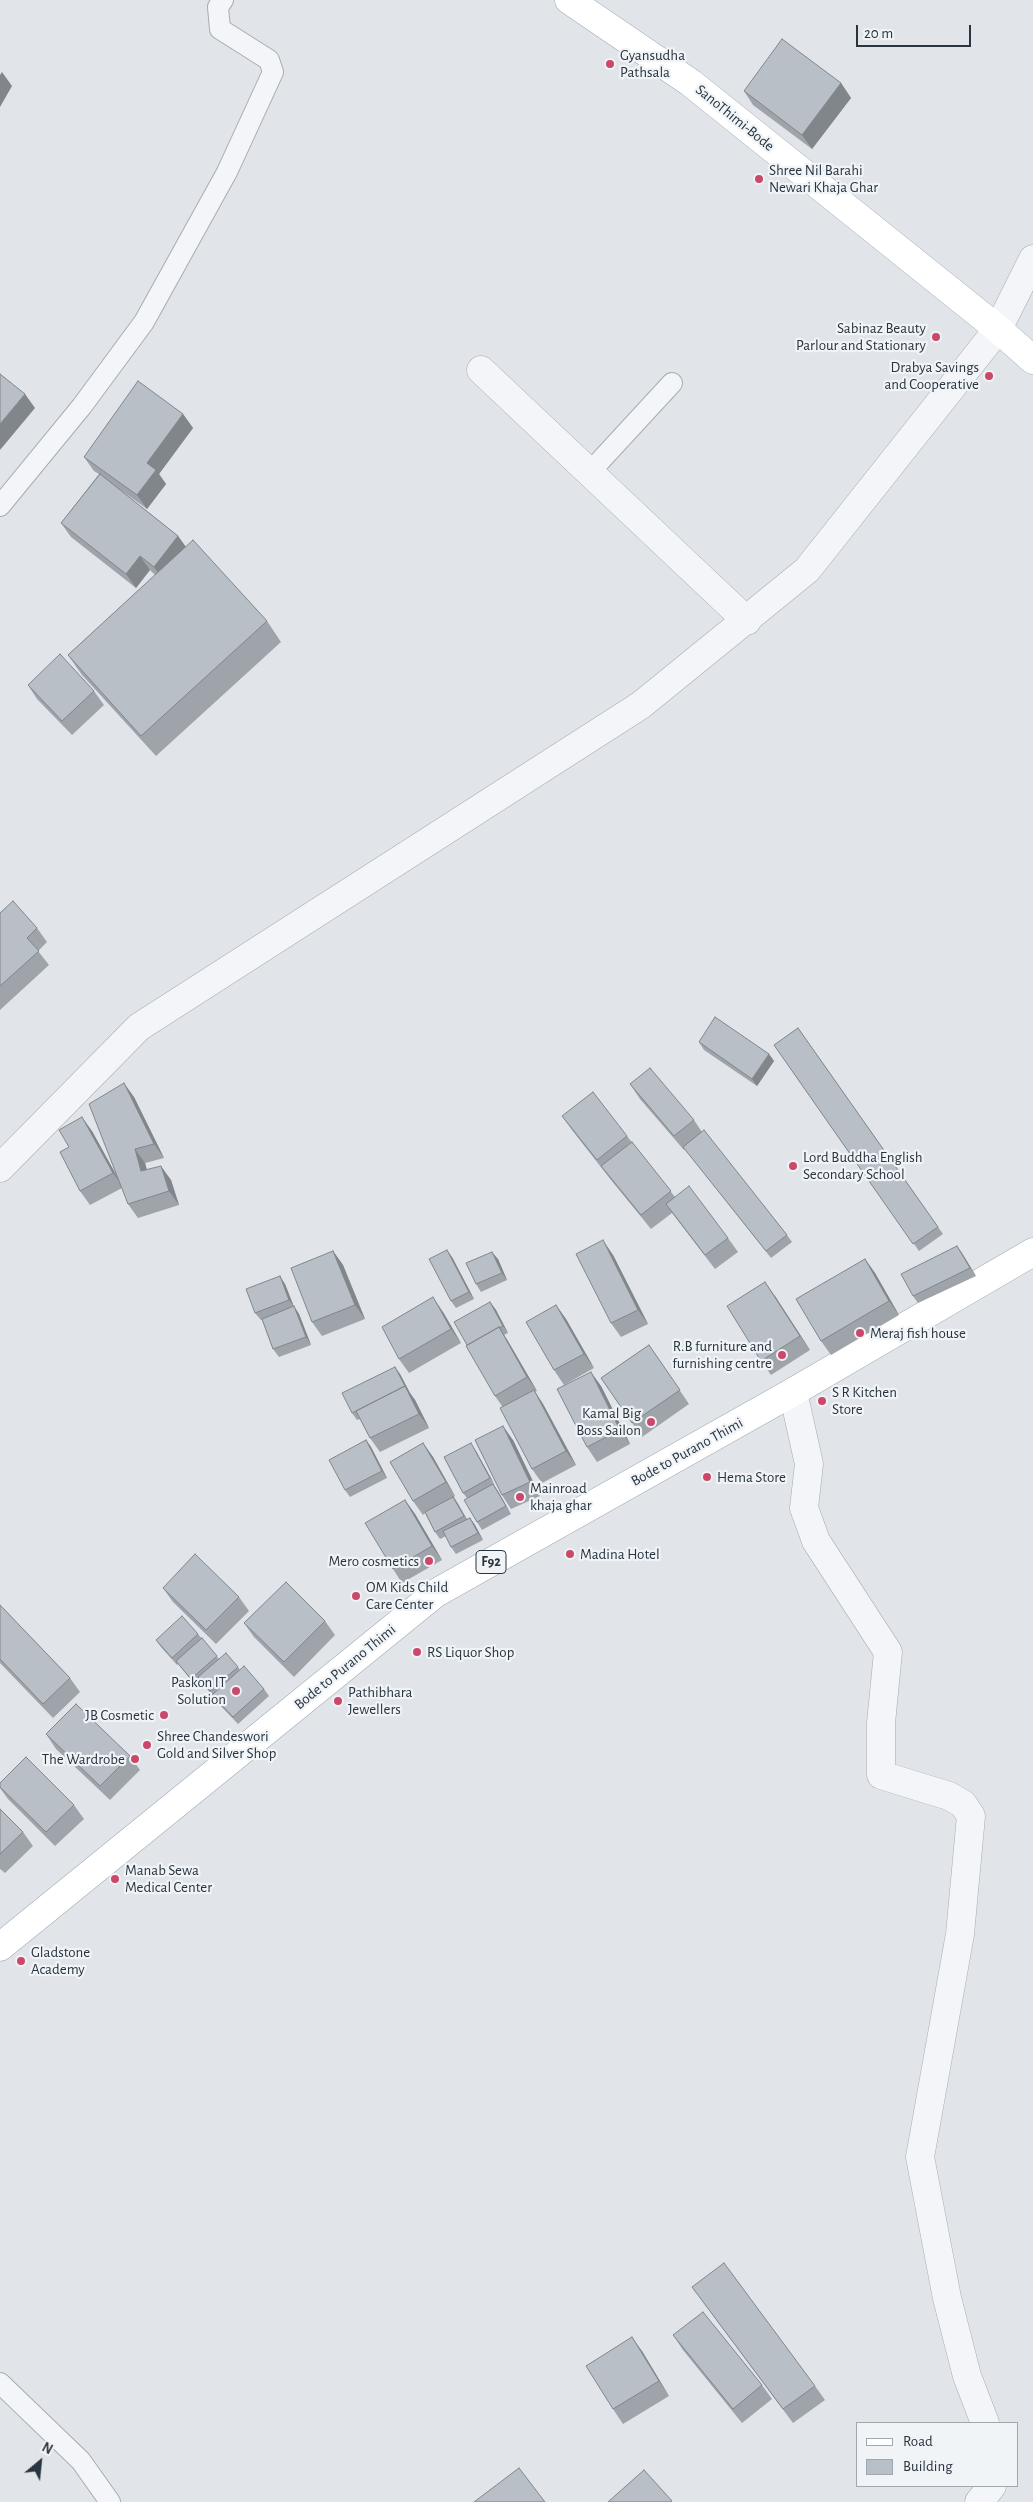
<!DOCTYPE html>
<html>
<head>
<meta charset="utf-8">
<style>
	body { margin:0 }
	#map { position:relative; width:1033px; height:2502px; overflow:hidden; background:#e1e5e9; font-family:"Alegreya Sans",sans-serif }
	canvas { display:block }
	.legend { position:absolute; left:856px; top:2422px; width:162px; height:65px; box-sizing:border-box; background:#f0f4f7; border:1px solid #a0a7ae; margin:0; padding:6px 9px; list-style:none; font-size:15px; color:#293441 }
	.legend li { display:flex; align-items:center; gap:10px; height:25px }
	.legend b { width:25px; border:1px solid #a0a7ae }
	.north { position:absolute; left:15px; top:2437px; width:50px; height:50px; -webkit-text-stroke:4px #f0f4f7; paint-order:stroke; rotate:28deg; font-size:14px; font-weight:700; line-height:20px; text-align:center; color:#293441 }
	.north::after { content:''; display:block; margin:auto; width:18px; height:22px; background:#293441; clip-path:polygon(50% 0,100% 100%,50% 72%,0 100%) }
	.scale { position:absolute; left:856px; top:25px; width:115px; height:22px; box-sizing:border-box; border:2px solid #293441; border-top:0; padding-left:6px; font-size:15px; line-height:18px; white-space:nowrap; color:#293441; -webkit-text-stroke:4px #f0f4f7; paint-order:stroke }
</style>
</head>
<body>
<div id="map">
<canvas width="1033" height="2502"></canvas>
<ul class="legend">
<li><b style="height:6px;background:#fff"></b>Road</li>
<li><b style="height:14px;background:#b8bfc6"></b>Building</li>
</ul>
<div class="north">N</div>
<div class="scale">20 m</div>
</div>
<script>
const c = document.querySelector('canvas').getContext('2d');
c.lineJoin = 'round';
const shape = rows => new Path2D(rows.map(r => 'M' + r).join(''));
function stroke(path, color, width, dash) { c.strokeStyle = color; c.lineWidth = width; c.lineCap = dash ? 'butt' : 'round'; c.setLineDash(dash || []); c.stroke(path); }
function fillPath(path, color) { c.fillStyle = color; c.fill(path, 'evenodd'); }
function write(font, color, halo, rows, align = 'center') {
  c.font = font + ' "Alegreya Sans",sans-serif'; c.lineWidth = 4.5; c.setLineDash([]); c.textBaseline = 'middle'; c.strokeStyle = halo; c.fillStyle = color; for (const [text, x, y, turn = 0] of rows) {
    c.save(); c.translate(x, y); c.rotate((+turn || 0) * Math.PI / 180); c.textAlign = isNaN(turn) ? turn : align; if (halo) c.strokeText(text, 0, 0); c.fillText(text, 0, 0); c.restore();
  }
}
const lane = shape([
	[589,473,672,383],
	[0,506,82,406,144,322,227,172,273,72,269,60,220,29,218,7,223,0],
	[0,2383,81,2461,110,2502]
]);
const street = shape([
	[481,370,747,621],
	[0,1168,139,1027,641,705,807,570,998,329,1033,259],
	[793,1392,809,1464,804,1508,816,1541,888,1652,881,1723,881,1775,949,1796,963,1804,971,1816,960,1934,920,2157,947,2298,967,2376,985,2423],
	[979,2502,992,2486]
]);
const primary = shape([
	[569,0,691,83,998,329,1033,360],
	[0,1947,436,1593,793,1392,1033,1252]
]);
stroke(lane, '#a6acb3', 22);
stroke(street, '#a6acb3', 29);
stroke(primary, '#a0abb5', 29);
stroke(lane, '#f4f5f8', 20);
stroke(street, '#f4f5f8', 28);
stroke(primary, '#fff', 28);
fillPath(shape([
	[841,83,851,98,812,149,753,105,744,91],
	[183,414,193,428,159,474,166,484,147,509,118,488,178,536,186,547,267,621,281,642,156,756,82,675,68,655,155,575,150,570,136,588,71,537,61,523,99,474,94,471,84,457],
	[28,685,94,691,104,705,72,735,37,699],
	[0,913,37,928,47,942,38,951,49,965,0,1010],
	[798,1028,943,1234,919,1251,774,1045],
	[699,1042,769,1054,774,1061,757,1086,704,1050],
	[630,1084,694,1120,702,1132,787,1235,792,1242,771,1258,685,1149,684,1150,640,1099],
	[134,1097,164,1158,145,1163,147,1170,171,1180,179,1205,138,1218,128,1204,122,1188,90,1205,80,1191,69,1147,92,1131,119,1181],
	[562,1116,627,1136,675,1197,728,1238,738,1252,715,1269,672,1213,651,1229,611,1180,572,1130],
	[957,1246,976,1276,918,1303,913,1296],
	[333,1251,343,1265,365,1319,322,1336,312,1322],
	[613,1255,648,1324,621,1337,611,1323],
	[452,1257,474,1299,456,1308,451,1301],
	[498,1259,507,1280,481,1292,476,1284],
	[865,1259,875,1273,899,1315,831,1355,821,1341],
	[285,1284,294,1307,299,1314,311,1345,279,1357,273,1349,262,1320,261,1320,255,1313],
	[775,1296,810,1350,771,1375,761,1361],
	[490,1302,496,1310,508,1333,504,1335,537,1391,535,1392,543,1404,576,1465,542,1483,532,1469,502,1406,495,1396],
	[556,1305,566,1319,594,1368,564,1385,554,1370],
	[443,1312,461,1343,409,1373,399,1359],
	[649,1345,689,1404,642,1437,601,1378],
	[395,1367,400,1374,410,1393,415,1400,429,1428,380,1452,370,1438,360,1419,357,1420,352,1413],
	[601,1386,630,1444,597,1462,587,1447],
	[366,1440,371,1447,387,1478,350,1497,345,1490],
	[513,1440,540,1496,511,1509,502,1495],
	[423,1443,433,1457,455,1496,454,1497,467,1519,470,1518,475,1525,483,1540,456,1554,451,1547,446,1536,440,1539,435,1532,425,1513,423,1515,413,1501],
	[476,1451,494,1485,511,1514,482,1530,477,1522,467,1498,463,1493],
	[405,1500,415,1514,442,1560,402,1583,393,1569],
	[163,1588,239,1597,249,1611,216,1644,173,1602],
	[0,1605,70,1678,80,1692,53,1718,0,1663],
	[325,1621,335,1635,294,1677,254,1637,244,1623],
	[198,1634,219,1659,238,1667,240,1670,264,1689,269,1696,238,1724,217,1702,201,1681,196,1686,178,1664,177,1665,161,1647,156,1640],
	[46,1734,130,1756,140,1770,110,1800,56,1749],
	[0,1783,74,1805,84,1819,55,1846,8,1799,0,1788],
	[0,1809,23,1832,33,1846,5,1873,0,1869],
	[692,2287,815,2386,825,2400,793,2423],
	[673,2335,762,2385,772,2399,742,2423,683,2350],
	[642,2351,669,2396,623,2424,613,2409]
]), '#9ea4aa');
fillPath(shape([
	[2,72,12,86,0,107,0,75],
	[841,83,851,98,812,149,802,135],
	[25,394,35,408,0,450,0,424],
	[183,414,193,428,159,474,166,484,147,509,137,495,147,463],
	[178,536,188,550,164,581,154,567],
	[140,556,150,570,136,588,126,574],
	[769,1054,774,1061,757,1086,752,1079],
	[124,1083,134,1097,164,1158,154,1144],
	[82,1117,92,1131,123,1187,113,1173],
	[135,1149,145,1163,151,1185,141,1171],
	[161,1166,171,1180,179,1205,169,1191],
	[603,1240,613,1255,648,1324,638,1310],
	[957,1246,962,1253,976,1276,970,1268],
	[447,1250,452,1257,474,1299,469,1292],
	[333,1251,343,1265,365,1319,355,1305],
	[492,1252,498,1259,507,1280,502,1273],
	[865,1259,875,1273,899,1315,889,1301],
	[280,1276,285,1284,294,1307,289,1300],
	[765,1282,775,1296,810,1350,800,1336],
	[433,1297,443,1312,461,1343,451,1329],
	[490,1302,496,1310,508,1333,503,1326],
	[556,1305,566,1319,594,1368,584,1354],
	[294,1306,299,1314,311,1345,306,1337],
	[499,1327,508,1341,537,1391,527,1377],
	[395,1367,400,1374,410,1393,405,1386],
	[591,1372,601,1386,630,1444,620,1430],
	[405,1386,415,1400,429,1428,419,1414],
	[534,1390,543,1404,576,1465,566,1451],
	[503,1426,513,1440,540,1496,530,1482],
	[366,1440,371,1447,387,1478,382,1471],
	[423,1443,433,1457,455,1496,446,1482],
	[471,1443,476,1451,495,1485,490,1478],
	[493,1484,498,1491,511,1514,506,1506],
	[453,1497,458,1504,469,1524,464,1516],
	[405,1500,415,1514,442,1560,432,1546],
	[470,1518,475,1525,483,1540,478,1533],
	[632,2337,642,2351,669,2396,659,2381]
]), '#81868b');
const building = shape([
	[782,39,841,83,802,135,744,91,782,39],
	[0,374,25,394,0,424,0,374],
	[138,381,183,414,147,463,156,470,137,495,84,457,138,381],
	[100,474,178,536,154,567,140,556,126,574,61,523,100,474],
	[193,540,267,621,141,736,68,655,193,540],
	[60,654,94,691,62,721,28,685,60,654],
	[13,901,37,928,27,938,39,951,0,986,0,913,13,901],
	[715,1017,769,1054,752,1079,699,1042,715,1017],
	[798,1028,938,1227,913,1244,774,1045,798,1028],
	[650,1068,694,1120,674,1136,630,1084,650,1068],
	[124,1083,154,1144,135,1149,141,1171,161,1166,169,1191,128,1204,89,1104,124,1083],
	[593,1092,627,1136,597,1160,562,1116,593,1092],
	[82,1117,113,1173,80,1191,60,1152,69,1147,59,1130,82,1117],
	[704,1130,787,1235,766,1251,683,1147,704,1130],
	[632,1142,671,1191,641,1215,601,1166,632,1142],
	[689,1186,728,1238,705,1255,666,1204,689,1186],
	[603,1240,638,1310,611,1323,576,1254,603,1240],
	[957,1246,970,1268,913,1296,901,1274,957,1246],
	[447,1250,469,1292,451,1301,429,1259,447,1250],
	[333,1251,355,1305,312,1322,291,1268,333,1251],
	[492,1252,502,1273,476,1284,466,1263,492,1252],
	[865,1259,889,1301,821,1341,796,1299,865,1259],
	[280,1276,289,1300,255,1313,246,1289,280,1276],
	[765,1282,800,1336,761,1361,727,1306,765,1282],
	[433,1297,451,1329,399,1359,382,1327,433,1297],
	[490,1302,503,1326,499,1328,499,1327,467,1345,454,1322,490,1302],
	[556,1305,584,1354,554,1370,526,1322,556,1305],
	[294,1306,306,1337,273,1349,262,1319,294,1306],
	[499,1327,527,1377,495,1396,466,1346,499,1327],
	[649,1345,680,1390,632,1423,601,1378,649,1345],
	[395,1367,405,1386,352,1413,342,1393,395,1367],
	[591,1372,620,1430,587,1447,557,1389,591,1372],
	[405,1386,419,1414,370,1438,356,1411,405,1386],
	[534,1390,566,1451,532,1469,500,1408,534,1390],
	[503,1426,530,1482,502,1495,475,1440,503,1426],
	[366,1440,382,1471,345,1490,329,1460,366,1440],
	[423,1443,446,1482,413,1501,390,1462,423,1443],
	[471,1443,490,1478,463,1493,444,1457,471,1443],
	[493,1484,506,1506,477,1522,464,1500,493,1484],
	[453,1497,464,1516,435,1532,425,1512,453,1497],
	[405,1500,432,1546,393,1569,365,1523,405,1500],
	[470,1518,478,1533,451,1547,443,1531,470,1518],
	[195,1554,239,1597,206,1630,163,1588,195,1554],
	[286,1582,325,1621,284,1662,244,1623,286,1582],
	[0,1605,70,1678,43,1704,0,1659,0,1605],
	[182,1616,198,1634,172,1658,156,1640,182,1616],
	[202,1638,217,1656,191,1679,176,1661,202,1638],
	[226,1653,238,1667,210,1691,198,1677,226,1653],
	[244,1666,264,1689,233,1717,212,1695,244,1666],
	[76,1704,130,1756,100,1786,46,1734,76,1704],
	[26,1757,74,1805,46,1832,0,1787,0,1783,26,1757],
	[0,1809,23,1832,0,1854,0,1809],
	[724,2263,815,2386,783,2409,692,2287,724,2263],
	[703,2312,762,2385,733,2409,673,2335,703,2312],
	[632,2337,659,2381,613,2409,586,2366,632,2337],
	[519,2468,545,2502,474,2502,519,2468],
	[644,2470,672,2501,670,2502,608,2502,644,2470]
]);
fillPath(building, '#b8bfc6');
stroke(building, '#81868b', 1);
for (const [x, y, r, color] of [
	[610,64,5,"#cc486b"],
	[759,179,5,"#cc486b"],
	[936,337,5,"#cc486b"],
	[989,376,5,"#cc486b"],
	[793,1166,5,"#cc486b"],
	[860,1333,5,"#cc486b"],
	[782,1355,5,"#cc486b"],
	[822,1401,5,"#cc486b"],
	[651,1422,5,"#cc486b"],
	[707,1477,5,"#cc486b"],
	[520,1497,5,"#cc486b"],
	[570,1554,5,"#cc486b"],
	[429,1561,5,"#cc486b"],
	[356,1596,5,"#cc486b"],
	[417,1652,5,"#cc486b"],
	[236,1691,5,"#cc486b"],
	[338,1701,5,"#cc486b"],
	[164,1715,5,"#cc486b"],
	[147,1745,5,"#cc486b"],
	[135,1759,5,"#cc486b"],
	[115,1879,5,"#cc486b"],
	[21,1961,5,"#cc486b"]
]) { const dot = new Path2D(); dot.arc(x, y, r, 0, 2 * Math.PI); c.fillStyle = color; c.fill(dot); stroke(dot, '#f0f4f7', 2); }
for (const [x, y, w] of [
	[491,1562,30]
]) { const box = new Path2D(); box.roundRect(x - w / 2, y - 11.5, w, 23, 4); c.fillStyle = '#f0f4f7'; c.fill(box); stroke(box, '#293441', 1); }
write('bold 14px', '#293441', null, [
	["F92",491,1562]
]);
write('15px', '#293441', '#f0f4f7', [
	["Gyansudha",620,55],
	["Pathsala",620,72],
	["Shree Nil Barahi",769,170],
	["Newari Khaja Ghar",769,187],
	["Sabinaz Beauty",926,328,"right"],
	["Parlour and Stationary",926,345,"right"],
	["Drabya Savings",979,367,"right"],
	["and Cooperative",979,384,"right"],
	["Lord Buddha English",803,1157],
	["Secondary School",803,1174],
	["Meraj fish house",870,1333],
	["R.B furniture and",772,1346,"right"],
	["furnishing centre",772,1363,"right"],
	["S R Kitchen",832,1392],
	["Store",832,1409],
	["Kamal Big",641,1413,"right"],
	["Boss Sailon",641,1430,"right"],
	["Hema Store",717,1477],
	["Mainroad",530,1488],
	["khaja ghar",530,1505],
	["Madina Hotel",580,1554],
	["Mero cosmetics",419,1561,"right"],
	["OM Kids Child",366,1587],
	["Care Center",366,1604],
	["RS Liquor Shop",427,1652],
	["Paskon IT",226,1682,"right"],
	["Solution",226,1699,"right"],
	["Pathibhara",348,1692],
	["Jewellers",348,1709],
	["JB Cosmetic",154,1715,"right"],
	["Shree Chandeswori",157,1736],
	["Gold and Silver Shop",157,1753],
	["The Wardrobe",125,1759,"right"],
	["Manab Sewa",125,1870],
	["Medical Center",125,1887],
	["Gladstone",31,1952],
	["Academy",31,1969]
], 'left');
write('15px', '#293441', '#f0f4f7', [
	["SanoThimi-Bode",735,118,39],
	["Bode to Purano Thimi",687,1452,-29],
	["Bode to Purano Thimi",345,1667,-39]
]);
</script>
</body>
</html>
